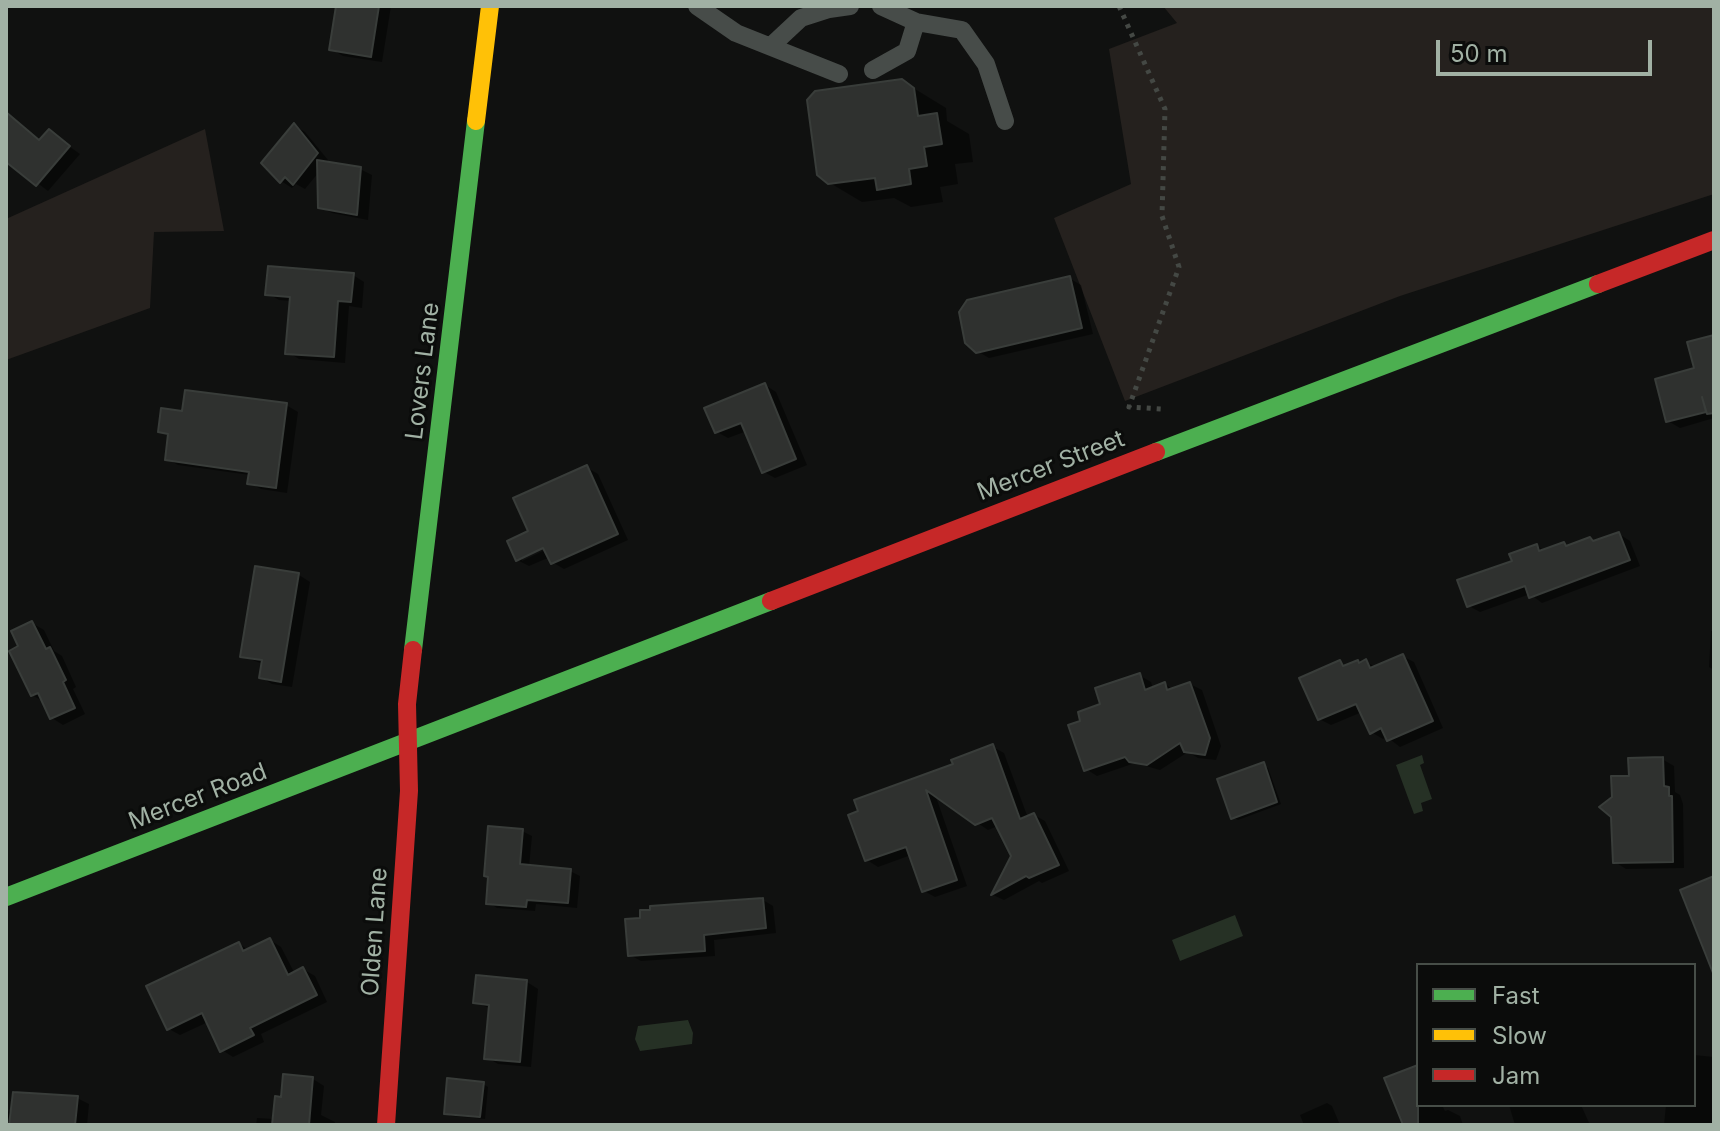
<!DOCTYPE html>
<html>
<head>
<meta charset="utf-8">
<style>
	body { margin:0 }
	#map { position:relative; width:1720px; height:1131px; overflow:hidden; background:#101110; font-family:Inter,sans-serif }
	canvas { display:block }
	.frame { position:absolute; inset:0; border:8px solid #a1b1a4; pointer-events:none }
	.legend { position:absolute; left:1416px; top:963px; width:280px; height:144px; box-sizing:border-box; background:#0b0c0b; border:2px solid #474e48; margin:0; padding:10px 14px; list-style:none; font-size:24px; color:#a1b1a4 }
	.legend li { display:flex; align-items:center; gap:16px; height:40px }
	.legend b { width:40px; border:2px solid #474e48 }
	.scale { position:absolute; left:1436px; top:40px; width:216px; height:36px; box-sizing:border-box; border:4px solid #a1b1a4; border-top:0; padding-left:10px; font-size:24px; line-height:28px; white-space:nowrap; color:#a1b1a4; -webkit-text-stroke:6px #0b0c0b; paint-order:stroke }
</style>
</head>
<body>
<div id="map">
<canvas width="1720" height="1131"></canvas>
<div class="frame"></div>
<ul class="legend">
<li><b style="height:10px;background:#4caf50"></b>Fast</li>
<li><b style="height:10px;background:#ffc107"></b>Slow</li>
<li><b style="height:10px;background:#c62828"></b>Jam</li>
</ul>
<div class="scale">50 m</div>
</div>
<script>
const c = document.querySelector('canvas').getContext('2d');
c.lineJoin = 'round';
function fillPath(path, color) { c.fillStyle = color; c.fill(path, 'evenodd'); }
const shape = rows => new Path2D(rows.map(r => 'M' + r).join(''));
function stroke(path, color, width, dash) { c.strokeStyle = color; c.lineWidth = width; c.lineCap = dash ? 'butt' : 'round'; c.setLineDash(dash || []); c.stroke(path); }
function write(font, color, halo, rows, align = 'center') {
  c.font = font + ' Inter,sans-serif'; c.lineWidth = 6; c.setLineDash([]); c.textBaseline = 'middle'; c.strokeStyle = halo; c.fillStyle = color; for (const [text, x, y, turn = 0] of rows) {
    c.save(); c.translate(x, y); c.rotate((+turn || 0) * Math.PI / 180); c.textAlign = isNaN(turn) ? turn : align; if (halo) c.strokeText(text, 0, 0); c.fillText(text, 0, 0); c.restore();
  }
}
fillPath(shape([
	[1163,6,1714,6,1714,194,1400,296,1125,401,1054,218,1131,184,1109,49,1177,23],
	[205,129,224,231,154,232,150,308,6,360,6,219]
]), '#25211e');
fillPath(shape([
	[1422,755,1424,763,1420,765,1432,799,1421,803,1423,811,1414,814,1396,765],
	[1235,915,1243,936,1180,961,1172,940],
	[688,1020,693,1033,692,1044,640,1051,635,1039,638,1026]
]), '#263125');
fillPath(shape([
	[338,6,391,6,382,62,343,56,331,49],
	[902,81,946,108,947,121,969,134,973,162,955,164,958,184,940,187,943,202,911,207,894,198,862,202,830,183],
	[6,112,41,141,49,132,80,154,48,191,6,159],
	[294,125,305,132,328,160,325,164,360,169,372,175,368,220,332,213,320,207,319,172,305,189,296,184,292,188,281,181],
	[353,275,364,282,362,308,349,306,345,363,299,359,288,352,292,301,279,300,267,293],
	[1069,278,1081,285,1093,334,989,358,977,351],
	[1714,338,1714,418,1680,428,1668,421],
	[765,385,776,392,807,465,775,478,764,472,747,431,728,438,717,432],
	[286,405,298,412,287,493,261,489,249,483,250,475,178,465,167,459,170,437,160,431,184,413],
	[586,467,598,474,628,540,564,569,552,562,550,557,529,566,517,560,531,532],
	[552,542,553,546,522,561,522,556],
	[1619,534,1630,541,1640,566,1542,603,1530,594,1480,612,1469,606,1514,562,1537,546,1545,551,1564,544,1569,547,1590,539,1596,543],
	[299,575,310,582,292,687,272,684,261,677,263,664,242,656],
	[32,623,44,630,54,651,62,656,76,687,73,689,85,714,63,725,52,718,44,702,32,695,21,647],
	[1711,631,1714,631,1714,670,1709,667],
	[1402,656,1414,662,1443,728,1400,747,1387,737,1383,739,1371,732,1362,712,1331,725,1319,719,1340,662,1347,667,1366,662,1376,667],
	[1139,675,1151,682,1153,689,1165,684,1174,690,1190,684,1202,690,1221,746,1216,760,1198,758,1188,752,1160,770,1135,763,1097,776,1086,769,1083,722],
	[993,747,1004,753,1028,818,1034,815,1045,821,1069,871,1042,883,1039,881,1004,900,993,895,1013,856,998,826,988,830,935,794,967,886,935,897,924,891,911,855,878,867,867,860,851,816],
	[1662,759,1674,766,1675,792,1680,795,1683,804,1684,868,1626,869,1615,862,1614,798],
	[1263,765,1268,768,1281,804,1238,820,1232,817],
	[522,831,532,836,529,867,570,871,580,876,577,908,536,904,535,911,497,908,488,902],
	[763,900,773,906,776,933,714,940,715,956,641,961,630,955],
	[270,940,281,947,295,974,303,969,315,976,327,1002,261,1034,264,1042,233,1057,222,1050,208,1022,180,1035,169,1029,239,944,249,950],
	[527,982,538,989,531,1067,498,1064,486,1057,491,1009,475,1002],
	[1694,1055,1714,1057,1714,1125,1664,1125,1666,1105,1694,1105],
	[285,1077,313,1079,324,1086,321,1115,335,1122,334,1125,256,1125,257,1118,274,1119,283,1099],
	[483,1084,488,1087,485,1119,451,1116,446,1113],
	[77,1098,89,1104,87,1125,6,1125,6,1112],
	[1327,1103,1332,1106,1340,1125,1304,1125,1300,1115],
	[1418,1105,1442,1105,1445,1111,1448,1110,1460,1116,1463,1125,1405,1125],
	[1509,1105,1581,1105,1590,1125,1515,1125]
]), '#0007');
const building = shape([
	[336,6,379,6,371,57,329,50,336,6],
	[902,79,914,88,918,116,937,113,942,144,924,147,927,166,909,169,911,184,877,190,875,178,828,184,817,175,807,100,815,91,902,79],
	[6,112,39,140,49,129,70,146,36,186,6,162,6,112],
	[294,123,318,153,293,185,285,177,280,183,261,163,294,123],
	[317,160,361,167,357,215,318,208,317,160],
	[268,266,354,273,351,302,338,301,334,357,285,354,290,297,265,295,268,266],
	[1070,276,1082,328,976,353,965,343,959,312,967,300,1070,276],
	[1714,335,1714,413,1707,414,1702,397,1706,412,1666,422,1655,379,1694,368,1687,342,1714,335],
	[765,383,796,459,762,473,741,423,715,433,704,408,765,383],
	[185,390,287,403,276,488,247,484,249,472,165,460,168,434,158,432,161,408,182,411,185,390],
	[587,465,618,534,551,564,543,548,516,561,507,541,528,531,513,498,587,465],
	[1619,532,1630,560,1529,598,1525,586,1467,607,1457,580,1512,561,1509,554,1537,544,1539,551,1564,542,1566,546,1590,537,1593,541,1619,532],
	[255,566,299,573,281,682,259,678,262,660,240,657,255,566],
	[32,621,46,649,50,647,66,680,63,682,75,708,50,719,38,693,31,696,9,651,18,646,11,631,32,621],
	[1403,654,1433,721,1387,741,1381,728,1370,734,1356,704,1318,720,1299,678,1340,660,1343,666,1358,660,1359,663,1366,659,1370,668,1403,654],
	[1140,673,1145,690,1165,682,1167,690,1190,682,1210,738,1205,755,1184,752,1180,743,1147,765,1129,762,1125,757,1084,771,1068,725,1080,721,1078,712,1100,704,1095,688,1140,673],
	[993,744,1020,819,1034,813,1059,865,1029,878,1026,876,991,895,1011,856,992,818,975,825,926,790,957,880,922,892,906,847,865,861,848,815,858,811,854,800,953,764,951,760,993,744],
	[1663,757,1664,786,1669,787,1669,796,1672,796,1673,862,1613,863,1611,817,1599,807,1612,797,1611,776,1629,776,1628,758,1663,757],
	[1264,762,1277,802,1231,819,1217,779,1264,762],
	[488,826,523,829,520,864,571,869,568,903,527,900,526,907,486,904,488,877,484,876,488,826],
	[1714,876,1714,973,1713,973,1680,890,1714,876],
	[763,898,766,928,704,935,705,951,628,956,625,919,640,918,640,910,650,910,650,906,763,898],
	[270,938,288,975,303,967,317,995,250,1028,254,1035,220,1052,202,1013,167,1030,146,986,239,942,243,951,270,938],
	[476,975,527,980,520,1062,484,1059,489,1005,473,1003,476,975],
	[1418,1065,1418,1125,1403,1125,1384,1078,1418,1065],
	[283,1074,313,1077,309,1125,272,1125,275,1096,281,1097,283,1074],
	[447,1078,484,1082,480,1117,444,1114,447,1078],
	[13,1092,78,1096,75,1125,9,1125,13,1092]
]);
fillPath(building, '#2f312f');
stroke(building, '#393d3a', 2);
stroke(shape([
	[1119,6,1165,109,1162,216,1179,267,1129,407,1162,409]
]), '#444844', 5, [4, 6]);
stroke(shape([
	[697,6,736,33,839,74],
	[916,22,962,30,986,64,1005,121],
	[771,46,801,18,829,9,850,6],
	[873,70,907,51,916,22,881,6]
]), '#474c49', 18);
stroke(shape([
	[1156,452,1598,284],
	[413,650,476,121],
	[6,897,771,601]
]), '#4caf50', 18);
stroke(shape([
	[476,121,490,6]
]), '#ffc107', 18);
stroke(shape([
	[1598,284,1714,240],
	[771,601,1156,452],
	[386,1125,409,791,407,704,413,650]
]), '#c62828', 18);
write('24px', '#a1b1a4', '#0b0c0b', [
	["Lovers Lane",423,371,-83],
	["Mercer Street",1051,466,-21],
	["Mercer Road",198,797,-21],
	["Olden Lane",375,932,-86]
]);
</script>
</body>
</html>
